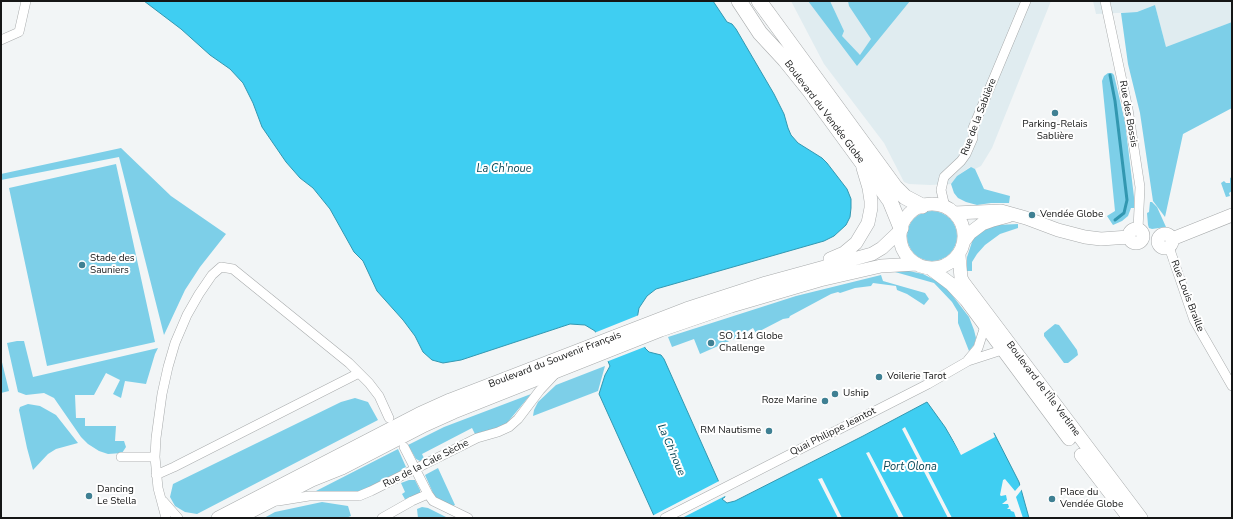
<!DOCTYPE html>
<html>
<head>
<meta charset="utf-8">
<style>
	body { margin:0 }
	#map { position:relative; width:1233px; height:519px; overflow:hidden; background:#f2f5f6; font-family:"Nunito Sans",sans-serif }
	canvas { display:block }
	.frame { position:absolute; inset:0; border:2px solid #151616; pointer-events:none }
</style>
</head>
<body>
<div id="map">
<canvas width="1233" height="519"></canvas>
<div class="frame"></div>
</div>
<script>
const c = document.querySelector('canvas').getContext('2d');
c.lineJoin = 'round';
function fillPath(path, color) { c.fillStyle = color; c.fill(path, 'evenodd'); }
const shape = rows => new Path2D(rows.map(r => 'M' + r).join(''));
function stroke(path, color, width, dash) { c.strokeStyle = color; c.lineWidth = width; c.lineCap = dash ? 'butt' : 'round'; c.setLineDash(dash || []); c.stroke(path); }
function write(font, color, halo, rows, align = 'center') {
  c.font = font + ' "Nunito Sans",sans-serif'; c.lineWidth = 4; c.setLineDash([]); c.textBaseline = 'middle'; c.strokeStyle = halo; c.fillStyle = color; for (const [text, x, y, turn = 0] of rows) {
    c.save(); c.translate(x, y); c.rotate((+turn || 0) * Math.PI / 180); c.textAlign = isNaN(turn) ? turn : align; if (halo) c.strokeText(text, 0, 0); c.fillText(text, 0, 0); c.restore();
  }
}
fillPath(shape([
	[791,1,1051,1,992,148,981,166,975,169,970,167,957,176,951,184,930,185,909,184,904,182,884,143,824,64],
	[1093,1,1232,1,1232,22,1166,48,1155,5,1137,12,1096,14]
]), '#e0ecf0');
fillPath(shape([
	[808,1,830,1,844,31,842,36,860,55,871,39,849,6,848,1,910,1,857,66],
	[1155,5,1166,47,1232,22,1232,108,1183,134,1165,217,1153,201,1140,113,1128,64,1121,13,1137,12],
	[1108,73,1112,73,1114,75,1125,122,1134,197,1134,208,1131,208,1128,216,1122,221,1113,225,1107,216,1115,211,1102,81,1104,76],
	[121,148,171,196,226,234,200,267,185,290,164,335,119,157,1,180,1,174],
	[116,164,155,342,47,366,9,188],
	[971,167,975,169,984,189,1010,196,1009,203,991,203,977,205,966,202,958,198,954,193,951,184,957,176],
	[1232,177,1232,191,1229,193,1230,196,1226,197,1221,183,1224,181,1226,183,1230,183,1230,178],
	[1150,202,1152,202,1157,207,1166,227,1152,229,1149,228,1148,225,1147,213,1149,212],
	'907 236a25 25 0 1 1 50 0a25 25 0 1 1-50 0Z',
	[1018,224,1018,228,1000,234,985,245,977,254,972,262,972,271,967,271,967,257,973,239,978,232,997,225],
	[895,271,909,271,923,274,937,281,949,291,969,317,974,330,976,338,974,345,969,351,958,323,958,312,952,302,934,283,895,272],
	[881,275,883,281,925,293,929,299,924,305,907,294,897,290,896,286,873,283,871,286,855,288,840,293,838,292,831,294,790,316,789,318,783,319,756,333,753,328,734,339,700,354,694,339,672,347,668,337,796,296],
	[1055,324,1059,325,1077,350,1078,355,1068,363,1064,363,1044,336,1044,333],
	[17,341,24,341,33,377,158,348,155,354,146,384,125,381,121,398,113,394,120,380,106,373,94,395,75,395,76,418,85,418,85,426,116,426,115,441,124,441,126,447,122,453,108,454,99,451,88,444,81,437,54,398,44,393,26,395,18,392,7,343],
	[1,358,9,391,1,393],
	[605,366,598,391,533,416,534,410,538,402,556,385],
	[531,394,507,423,496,428,475,434,472,428,422,454,425,460,420,461,416,459,408,445,444,427],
	[355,398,368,402,378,420,197,514,185,512,175,506,170,497,173,484,341,402],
	[28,404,40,406,56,415,78,443,56,449,48,454,33,470,27,448,19,410,20,407],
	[398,449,406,467,401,470,399,474,364,491,355,493,314,492],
	[438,468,455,505,453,506,437,499,433,493,425,475],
	[409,480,415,480,420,490,420,493,418,495,406,501,402,494,405,492,401,483],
	[322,502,348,506,351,516,346,518,264,518,275,512],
	[422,507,428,508,448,518,418,518,417,509]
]), '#7dcfe8');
const water = shape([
	[144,1,713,1,727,22,732,24,736,29,774,94,784,114,788,128,791,135,798,143,822,158,827,163,847,189,851,199,851,208,850,217,846,225,834,236,824,241,656,289,647,296,639,308,637,319,645,348,649,352,661,355,664,359,718,480,725,497,722,499,727,503,735,501,863,436,927,402,945,427,959,451,994,433,1019,482,1029,518,655,518,599,394,605,375,610,366,595,331,585,325,570,324,461,360,443,363,432,360,423,352,415,336,403,320,377,291,363,261,354,252,330,209,313,188,300,178,286,162,262,127,253,103,243,83,230,69,210,55,181,29,144,1]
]);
fillPath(water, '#3fcef2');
stroke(water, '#3297b0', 1);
fillPath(shape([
	[639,315,647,346,606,362,594,333],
	[945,424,960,448,993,432,995,437,961,455],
	[905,427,952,518,948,518,902,429],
	[869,452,904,518,899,518,866,453],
	[822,478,842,518,838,518,818,479],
	[1005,479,1015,491,1022,483,1023,488,1016,497,1023,518,1016,518,1014,512,1011,511,1010,509,1007,509,1009,507,1008,504,1002,504,1007,500,1006,495,1001,496,1000,495,1003,480],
	[721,480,727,495,682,518,653,518,652,516]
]), '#f2f5f6');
stroke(shape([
	[1110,75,1115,101,1127,200,1124,213,1115,220]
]), '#3297b0', 3);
const street = shape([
	[1105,1,1128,109,1140,187,1138,229],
	[1,40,19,32,26,1],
	[945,207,941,190,944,177,961,161,966,154,973,138,973,128,1026,1],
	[1169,247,1194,320,1232,386],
	[968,360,978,348,985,326],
	[404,447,428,494,433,501,468,518],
	[121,457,155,457],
	[156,475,174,467,359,373],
	[163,501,178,518],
	[278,501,309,496,359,496,371,491,477,438,498,432,509,427,518,419,540,390,555,374],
	[166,518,158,488,155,457,156,438,162,394,168,367,175,343,187,315,199,294,212,275,221,267,233,269,349,363,369,383,379,396,389,418],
	[382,518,412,501,428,494],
	[665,518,928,384,968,361,1002,350]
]);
const secondary = shape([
	'900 236a32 32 0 1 1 64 0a32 32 0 1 1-64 0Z',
	[954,213,1001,211,1026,218,1058,230,1085,237,1101,239,1129,237],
	'1129 236a7 7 0 1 1 14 0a7 7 0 1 1-14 0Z',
	'1158 241a7 7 0 1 1 14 0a7 7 0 1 1-14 0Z',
	[1172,239,1232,215],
	[964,241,970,233,982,224,993,220,1008,216],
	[959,255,961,278,963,282,1141,518],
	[830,259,844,253,856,243,868,223,871,208,871,201,869,188,863,168],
	[931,269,951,284,966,300,1069,439],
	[1081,455,1129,518],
	[218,518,419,414,450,400,686,309,766,283,872,254,882,248,901,230],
	[238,518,312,480,342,468,425,425,454,412,661,330,731,306,820,280,881,266,917,264]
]);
const primary = shape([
	[739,1,760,33,785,60,810,91,883,191,890,201,901,228],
	[759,1,895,187,905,197,922,206]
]);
stroke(street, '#a8abac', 10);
stroke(secondary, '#a8abac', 14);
stroke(primary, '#a8abac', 16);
stroke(street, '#fff', 9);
stroke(secondary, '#fff', 13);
stroke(primary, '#fff', 15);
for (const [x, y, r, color] of [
	[1055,113,4,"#3f8093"],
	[1032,215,4,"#3f8093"],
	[82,265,4,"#3f8093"],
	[711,343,4,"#3f8093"],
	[879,377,4,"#3f8093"],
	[835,394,4,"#3f8093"],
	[825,401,4,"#3f8093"],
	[769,431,4,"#3f8093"],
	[89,496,4,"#3f8093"],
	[1052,499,4,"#3f8093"]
]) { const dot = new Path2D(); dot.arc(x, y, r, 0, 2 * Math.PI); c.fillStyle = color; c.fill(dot); stroke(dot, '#fff', 1.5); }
write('10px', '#151616', '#fff', [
	["Boulevard du Vendée Globe",824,112,53],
	["Rue des Bossis",1128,114,80],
	["Rue de la Sablière",979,117,-69],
	["Rue Louis Braille",1187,296,69],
	["Boulevard du Souvenir Français",555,360,-21],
	["Boulevard de l'Île Vertime",1043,389,53],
	["Quai Philippe Jeantot",833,432,-27],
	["Rue de la Cale Sèche",426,464,-27]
]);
write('10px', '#151616', '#fff', [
	["Parking-Relais",1055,125,"center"],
	["Sablière",1055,137,"center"],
	["Vendée Globe",1040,215],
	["Stade des",90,259],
	["Sauniers",90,271],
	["SO 114 Globe",719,337],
	["Challenge",719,349],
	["Voilerie Tarot",887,377],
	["Uship",843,394],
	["Roze Marine",817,401,"right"],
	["RM Nautisme",761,431,"right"],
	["Dancing",97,490],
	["Le Stella",97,502],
	["Place du",1060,493],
	["Vendée Globe",1060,505]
], 'left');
write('italic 11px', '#0a4857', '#fff', [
	["La Ch'noue",504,169],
	["La Ch'noue",671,450,67],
	["Port Olona",910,467]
]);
</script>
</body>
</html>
